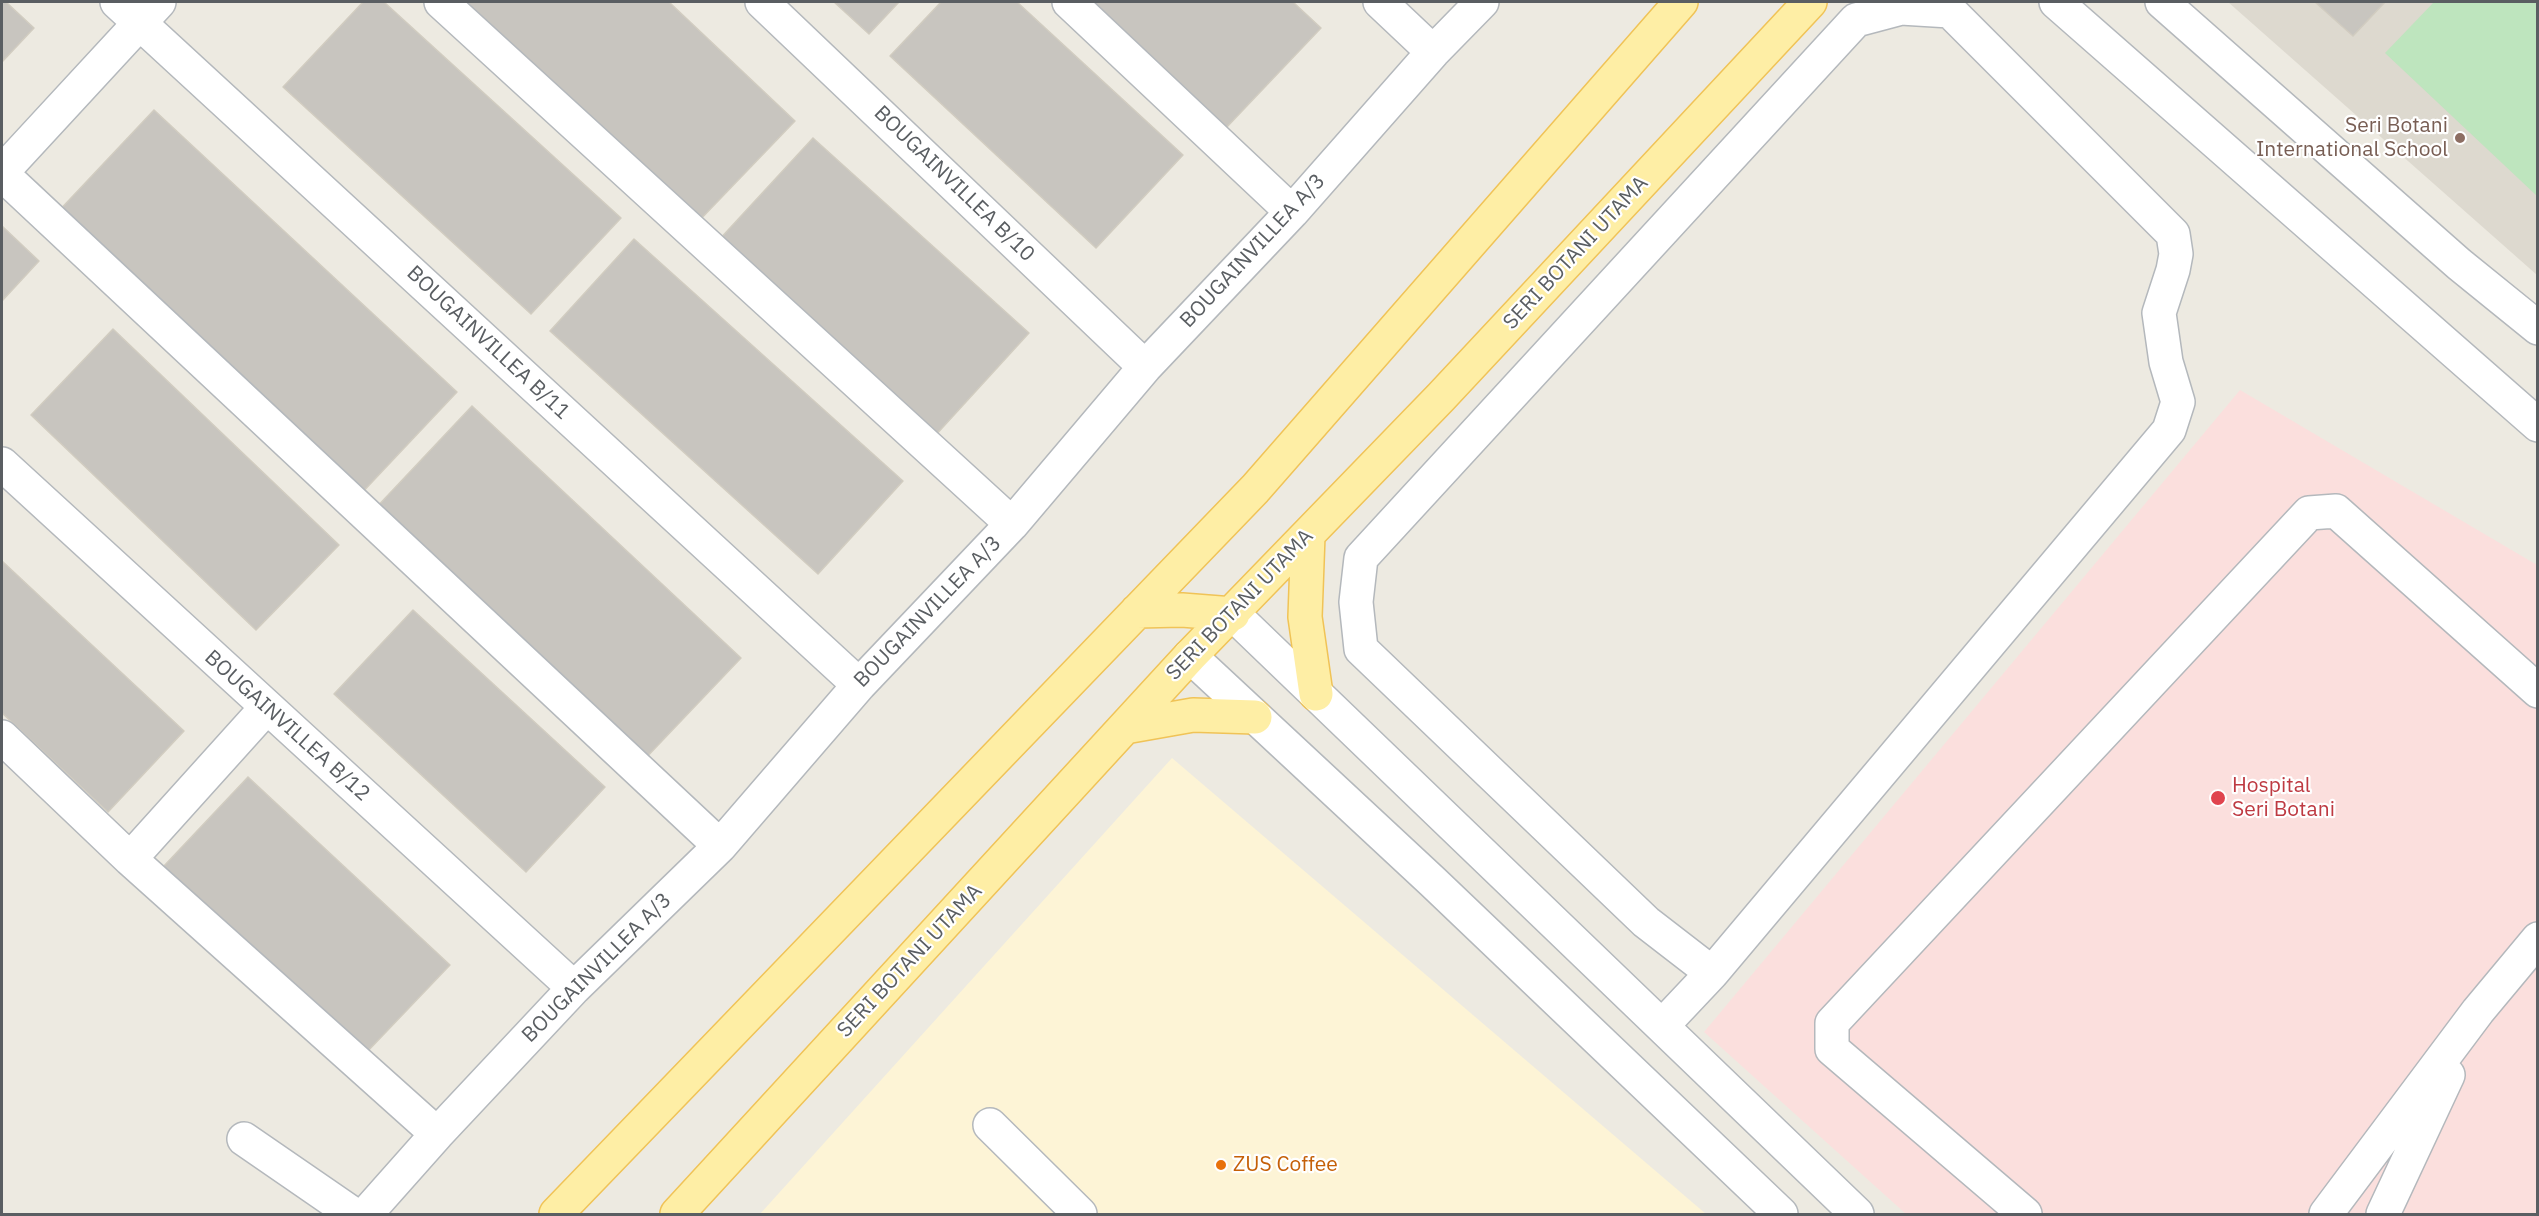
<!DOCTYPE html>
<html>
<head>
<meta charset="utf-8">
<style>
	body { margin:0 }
	#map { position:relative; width:2539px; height:1216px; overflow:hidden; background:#edeae1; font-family:"IBM Plex Sans",sans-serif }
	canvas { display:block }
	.frame { position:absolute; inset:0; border:3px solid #5a5e62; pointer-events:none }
</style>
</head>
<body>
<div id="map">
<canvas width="2539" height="1216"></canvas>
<div class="frame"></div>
</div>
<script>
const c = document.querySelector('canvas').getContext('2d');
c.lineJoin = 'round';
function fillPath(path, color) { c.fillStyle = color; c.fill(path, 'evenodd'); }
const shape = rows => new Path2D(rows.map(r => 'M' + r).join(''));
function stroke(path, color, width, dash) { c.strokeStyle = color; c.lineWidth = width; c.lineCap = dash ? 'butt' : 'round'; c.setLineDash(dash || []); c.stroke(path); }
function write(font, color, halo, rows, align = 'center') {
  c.font = font + ' "IBM Plex Sans",sans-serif'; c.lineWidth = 4.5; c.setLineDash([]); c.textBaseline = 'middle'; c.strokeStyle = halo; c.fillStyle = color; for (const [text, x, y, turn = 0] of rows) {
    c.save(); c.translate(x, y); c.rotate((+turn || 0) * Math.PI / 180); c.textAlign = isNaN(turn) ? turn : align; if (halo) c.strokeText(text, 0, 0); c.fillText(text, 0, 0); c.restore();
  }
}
fillPath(shape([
	[1172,758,1706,1214,760,1214]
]), '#fdf4d6');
fillPath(shape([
	[2228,2,2537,2,2537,275]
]), '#ddd9cf');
fillPath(shape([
	[2240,390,2537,565,2537,1214,1906,1214,1704,1032]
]), '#fbdfdd');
fillPath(shape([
	[2434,2,2537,2,2537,196,2385,53]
]), '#bee5be');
const building = shape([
	[2,2,6,2,34,28,2,62,2,2],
	[363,2,384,2,621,218,531,314,283,87,363,2],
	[458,2,669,2,795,121,695,225,458,2],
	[834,2,899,2,869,34,834,2],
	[941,2,1017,2,1183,155,1096,248,890,56,941,2],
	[1089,2,1293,2,1321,28,1225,129,1089,2],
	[2315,2,2385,2,2353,36,2315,2],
	[154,110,457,392,357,498,54,216,154,110],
	[813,138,1029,333,933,438,717,242,813,138],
	[2,226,39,261,2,301,2,226],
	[634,239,903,481,818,574,550,331,634,239],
	[113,329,339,545,256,630,31,415,113,329],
	[472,406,741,658,641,763,373,511,472,406],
	[2,561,184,731,108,812,2,713,2,561],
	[413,610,605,787,526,872,334,694,413,610],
	[248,777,450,965,365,1054,163,867,248,777]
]);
fillPath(building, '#c8c5bf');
stroke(building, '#d1ccc0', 1.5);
const minor = shape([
	[117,2,859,685],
	[441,2,1012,524],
	[762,2,1145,367],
	[1069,2,1292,212],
	[1380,2,1433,52],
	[2056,2,2538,425],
	[2162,2,2459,264,2538,328],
	[2,172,159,2],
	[2,174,720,846],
	[2,464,574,988],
	[1233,614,1857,1214],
	[1190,656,1433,882,1781,1214],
	[2,737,130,859,437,1134],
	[130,859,267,707],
	[1662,1026,1712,973,2169,430,2178,402,2166,362,2159,313,2173,270,2176,254,2173,234,1950,11,1901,8,1856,20,1361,558,1356,602,1361,649,1646,922,1712,973],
	[990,1125,1080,1214],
	[244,1139,353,1214],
	[366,1214,437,1134,574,988,720,846,859,685,1012,524,1145,367,1292,212,1433,52,1482,2],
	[2025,1214,1832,1049,1832,1023,2309,513,2336,511,2538,691],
	[2326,1214,2478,1011,2538,939],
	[2383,1214,2448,1075]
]);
const major = shape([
	[1308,535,1305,617,1316,694],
	[1137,611,1182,610,1233,614],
	[1125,727,1193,715,1255,717],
	[556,1214,1255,489,1681,2],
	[677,1214,1190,656,1441,397,1810,2]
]);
stroke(minor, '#b4b8bc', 36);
stroke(major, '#f0c357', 36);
stroke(minor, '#fff', 33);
stroke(major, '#feeea5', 33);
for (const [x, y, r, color] of [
	[2460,138,6,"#8d6e63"],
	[2218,798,8,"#e0444e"],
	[1221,1165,6,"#e8710a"]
]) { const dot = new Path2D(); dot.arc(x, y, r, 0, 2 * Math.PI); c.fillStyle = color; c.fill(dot); stroke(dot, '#fff', 2); }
write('21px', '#785e54', '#fff', [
	["Seri Botani",2448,126],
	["International School",2448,150]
], 'right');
write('21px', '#5a5e62', '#fff', [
	["BOUGAINVILLEA B/10",954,184,44],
	["BOUGAINVILLEA A/3",1253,251,-47],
	["SERI BOTANI UTAMA",1576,253,-47],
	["BOUGAINVILLEA B/11",488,343,43],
	["SERI BOTANI UTAMA",1240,605,-46],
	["BOUGAINVILLEA A/3",928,612,-46],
	["BOUGAINVILLEA B/12",287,726,42],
	["SERI BOTANI UTAMA",910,961,-47],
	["BOUGAINVILLEA A/3",597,968,-45]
]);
write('21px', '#be3a42', '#fff', [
	["Hospital",2232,786],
	["Seri Botani",2232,810]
], 'left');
write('21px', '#c56008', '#fff', [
	["ZUS Coffee",1233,1165]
], 'left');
</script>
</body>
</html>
